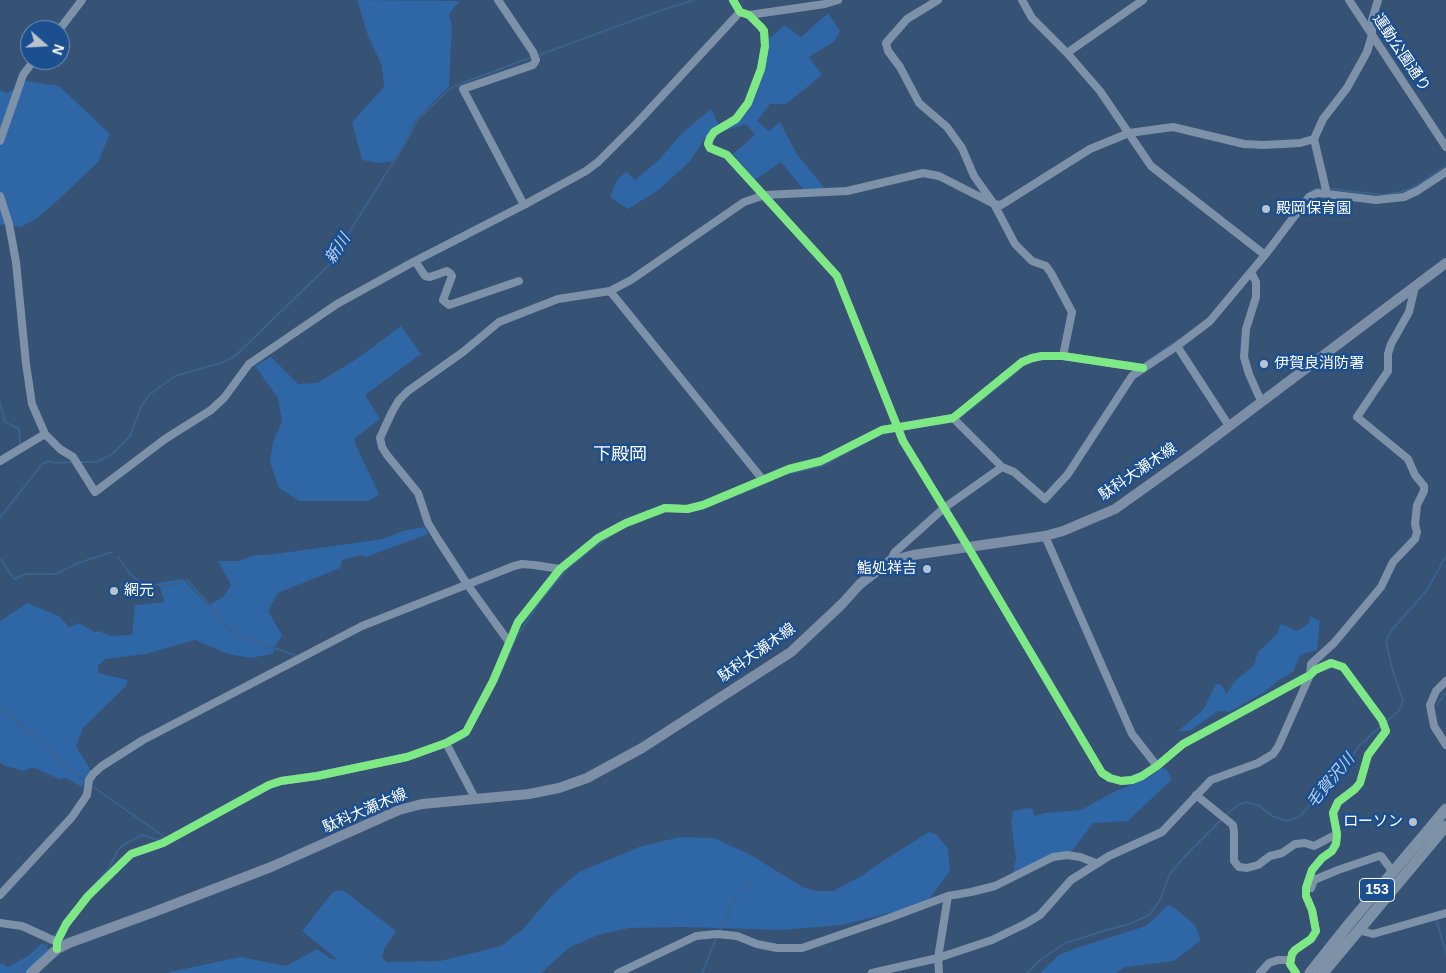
<!DOCTYPE html>
<html>
<head>
<meta charset="utf-8">
<style>
	body { margin:0 }
	#map { position:relative; width:1446px; height:973px; overflow:hidden; background:#365274; font-family:Arial,sans-serif }
	canvas { display:block }
	.north { position:absolute; left:20px; top:20px; width:50px; height:50px; box-sizing:border-box; background:#1b4f8f; border:1px solid #7695bc; border-radius:50%; rotate:109deg; font-size:14px; font-weight:700; line-height:20px; text-align:center; color:#fff }
	.north::after { content:''; display:block; margin:auto; width:18px; height:22px; background:#b9c2ce; clip-path:polygon(50% 0,100% 100%,50% 72%,0 100%) }
</style>
</head>
<body>
<div id="map">
<canvas width="1446" height="973"></canvas>
<div class="north">N</div>
</div>
<script>
const c = document.querySelector('canvas').getContext('2d');
c.lineJoin = 'round';
function fillPath(path, color) { c.fillStyle = color; c.fill(path, 'evenodd'); }
const shape = rows => new Path2D(rows.map(r => 'M' + r).join(''));
function stroke(path, color, width, dash) { c.strokeStyle = color; c.lineWidth = width; c.lineCap = dash ? 'butt' : 'round'; c.setLineDash(dash || []); c.stroke(path); }
function write(font, color, halo, rows, align = 'center') {
  c.font = font + ' Arial,"Noto Sans JP",sans-serif'; c.lineWidth = 5; c.setLineDash([]); c.textBaseline = 'middle'; c.strokeStyle = halo; c.fillStyle = color; for (const [text, x, y, turn = 0] of rows) {
    c.save(); c.translate(x, y); c.rotate((+turn || 0) * Math.PI / 180); c.textAlign = isNaN(turn) ? turn : align; if (halo) c.strokeText(text, 0, 0); c.fillText(text, 0, 0); c.restore();
  }
}
fillPath(shape([
	[357,0,460,1,449,14,452,26,449,86,416,119,396,161,380,163,362,160,352,122,384,87,382,66,368,36],
	[828,13,840,31,834,42,809,57,822,75,786,104,770,104,757,121,769,131,780,122,797,154,825,189,804,190,781,162,755,180,733,154,755,135,746,124,706,137,690,161,660,189,628,209,610,197,618,178,627,172,635,180,660,159,682,133,711,109,719,125,747,113,763,76,769,39,785,25,801,37],
	[27,81,59,86,110,134,98,162,56,202,36,219,21,227,9,224,0,225,0,90,7,93],
	[401,326,421,354,365,395,380,419,354,439,356,446,379,494,369,501,299,501,279,488,270,462,273,441,282,422,278,398,255,366,271,357,298,384,317,383,355,360],
	[425,527,428,534,366,557,362,555,342,560,340,568,278,593,268,611,282,635,275,646,273,654,250,658,228,654,195,640,146,654,105,659,98,666,98,673,128,680,126,686,83,728,76,746,91,771,82,787,66,778,59,779,32,767,24,771,5,766,0,762,0,621,27,603,59,616,69,627,79,623,95,632,99,631,110,636,132,635,135,605,165,602,158,583,183,579,208,605,223,597,231,585,218,561,238,561,255,555,268,555,383,539,403,531],
	[1310,616,1320,621,1317,650,1300,655,1293,672,1279,680,1265,692,1229,712,1218,711,1190,731,1178,731,1203,710,1216,684,1222,685,1226,694,1236,680,1254,665,1258,652,1277,634,1281,624,1297,631,1309,623],
	[1162,768,1166,769,1172,779,1128,821,1093,823,1072,851,1053,857,1012,879,1016,858,1011,822,1013,811,1027,808,1033,809,1034,816,1045,813,1081,810,1112,793,1151,776],
	[929,832,937,835,948,849,950,871,930,898,898,911,842,925,782,930,685,927,629,928,598,935,570,947,541,973,166,973,240,957,286,966,317,949,331,959,338,960,302,931,333,892,343,890,396,931,384,949,382,957,386,962,440,961,501,946,523,929,554,893,579,872,639,847,680,837,714,838,749,854,803,887,817,891,833,891,863,875,878,864],
	[1168,905,1175,908,1195,925,1201,940,1174,961,1125,967,1116,973,1040,973,1059,955,1079,947,1146,926],
	[42,943,50,950,25,973,0,973,0,964,2,963,8,967,28,956]
]), '#2f66a5');
stroke(shape([
	[536,56,662,10,694,0],
	[1331,189,1384,195,1400,192,1412,188,1446,166],
	[1307,194,1315,189,1323,188],
	[1284,224,1292,214],
	[1144,363,1178,340],
	[0,402,5,422,19,429,20,445],
	[957,420,1025,365,1035,361],
	[940,424,953,422],
	[880,434,893,432],
	[79,462,97,462,112,454,130,436,141,407,149,395,175,376,224,362,235,356,328,266,404,145,418,119,447,91,455,86,532,57],
	[787,474,822,466,870,440],
	[727,499,773,480],
	[0,518,42,464,49,461,55,463,74,462],
	[118,557,130,574,140,582,167,586,181,583],
	[1,559,14,579,26,574,55,574,81,562,112,552],
	[187,580,208,603,229,630,242,637,297,656],
	[497,681,516,638,541,600,566,570,589,551,615,533],
	[1437,705,1446,692],
	[0,708,37,738,53,752,61,763,84,780],
	[1386,722,1399,711,1403,701,1392,668,1386,641,1391,631,1427,590,1446,556],
	[470,731,495,685],
	[454,743,464,738,467,735],
	[92,786,166,838],
	[1226,815,1238,805,1246,802,1260,806,1272,816,1287,821,1299,817,1344,768,1360,745,1381,726],
	[169,836,259,786],
	[742,890,752,882],
	[85,895,109,868,118,850,125,844,142,835,158,840,164,838],
	[1436,919,1446,953],
	[720,930,736,896],
	[53,937,61,927],
	[15,973,48,944],
	[702,973,716,939],
	[1027,973,1040,960,1065,943,1110,929,1130,924,1149,915,1160,900,1170,873,1193,848,1223,818]
]), '#3b618d', 2);
stroke(shape([
	[498,0,533,52,536,60,533,65,463,89,524,205],
	[733,0,740,12,749,15,761,27,764,31,765,46,761,69,748,103,736,119,714,132,710,138,708,144,710,148,727,155,837,276,903,441,968,547,1102,773,1110,778,1121,781,1132,780,1142,776,1157,766,1183,744,1310,675,1315,670,1331,663,1343,667,1382,720,1386,731,1368,755,1360,783,1355,789,1338,802,1333,813,1337,834,1336,844,1332,851,1322,858,1312,870,1306,888,1306,896,1312,910,1316,931,1311,939,1295,950,1292,954,1290,964,1296,973],
	[938,0,907,19,886,43,888,51,900,67,919,103,947,127,962,148,974,176,994,204,1015,244,1032,261,1046,266,1051,273,1072,312,1063,356],
	[1022,0,1032,18,1067,53,1100,91,1151,166,1265,255],
	[1349,0,1446,147],
	[749,15,825,4,838,0],
	[59,30,82,0],
	[1067,53,1143,0],
	[0,141,23,75,34,60],
	[1327,194,1314,139,1323,119,1347,88,1367,52,1372,35,1372,20,1378,0],
	[0,196,9,224,16,262,26,364,32,404,45,434,60,449,73,457,95,492,165,439,211,410,224,398,249,364,337,304,415,261,524,205,586,171,598,162,635,125,740,12],
	[415,261,425,276,430,277,447,271,450,273,452,276,443,300,449,305,519,281],
	[1251,272,1256,282,1256,297,1246,329,1244,357,1249,374,1261,401],
	[610,291,763,480],
	[1177,346,1229,426],
	[953,418,1002,467,1014,472,1045,499,1068,474,1132,376,1177,346,1210,321,1265,255,1309,197,1317,193,1327,194,1376,200,1404,197,1417,191,1446,172],
	[0,461,45,434],
	[1045,536,1132,734,1157,766],
	[890,561,895,552,944,508,1002,467],
	[509,642,467,584,439,541,428,523,418,493,387,455,382,447,380,438,392,412,399,400,408,391,463,352,499,322,558,299,610,291,631,280,744,202,765,195,847,191,923,173,939,176,994,204,1001,205,1090,149,1129,133,1173,127,1244,144,1264,145,1300,143,1314,139],
	[1446,681,1436,691,1430,705,1434,726,1446,745],
	[446,743,476,800],
	[1196,795,1233,825,1234,832,1234,861,1239,867,1247,868,1258,865,1270,856,1282,853,1295,844,1305,843,1314,846,1337,834],
	[1311,888,1314,880,1338,870,1379,856,1381,856,1393,872],
	[0,895,72,817,87,795,89,780,93,774,102,766,143,740,362,626,514,566,522,564,534,565,560,569],
	[948,896,971,892,995,886,1053,857,1067,855,1080,857,1096,863],
	[0,923,22,926,57,942],
	[1358,930,1373,934,1446,913],
	[57,949,57,942,66,924,88,896,131,854,163,843,269,785,281,781,317,776,407,757,446,743,466,732,493,681,518,622,560,569,598,538,626,523,665,508,687,509,703,505,789,469,821,461,882,430,953,418,1022,362,1032,358,1042,356,1063,356,1143,368],
	[618,973,696,936,717,934,737,936,757,944,777,948,802,948,889,918,948,896,938,958,939,973],
	[872,973,938,958,992,940,1025,924,1040,915,1071,880,1109,856,1162,832,1211,780,1258,763,1273,754,1278,747,1310,675,1311,664,1334,643,1381,587,1393,562,1415,539,1417,532,1415,524,1417,505,1424,491,1424,486,1415,475,1408,459,1357,417,1388,371,1388,354,1391,344,1409,312,1415,286],
	[1260,973,1269,963,1278,960,1290,960]
]), '#7d92a8', 8);
stroke(shape([
	[31,973,57,949,69,943,154,912,271,867,399,810,422,804,529,794,559,788,587,778,642,748,791,652,842,604,860,584,890,561,913,555,1045,536,1063,531,1115,509,1195,452,1446,263]
]), '#7d8ea7', 10);
stroke(shape([
	[1310,973,1349,924,1446,809],
	[1323,973,1446,826]
]), '#7e92a7', 11);
stroke(shape([
	[733,0,740,12,749,15,761,27,764,31,765,46,761,69,748,103,736,119,714,132,710,138,708,144,710,148,727,155,837,276,903,441,968,547,1102,773,1110,778,1121,781,1132,780,1142,776,1157,766,1183,744,1310,675,1315,670,1331,663,1343,667,1382,720,1386,731,1368,755,1360,783,1355,789,1338,802,1333,813,1337,834,1336,844,1332,851,1322,858,1312,870,1306,888,1306,896,1312,910,1316,931,1311,939,1295,950,1292,954,1290,964,1296,973],
	[57,949,57,942,66,924,88,896,131,854,163,843,269,785,281,781,317,776,407,757,446,743,466,732,493,681,518,622,560,569,598,538,626,523,665,508,687,509,703,505,789,469,821,461,882,430,953,418,1022,362,1032,358,1042,356,1063,356,1143,368]
]), '#7ce984', 8);
for (const [x, y, r, color] of [
	[1266,209,5,"#b9c2ce"],
	[1264,364,5,"#b9c2ce"],
	[927,569,5,"#b9c2ce"],
	[114,591,5,"#b9c2ce"],
	[1413,822,5,"#b9c2ce"]
]) { const dot = new Path2D(); dot.arc(x, y, r, 0, 2 * Math.PI); c.fillStyle = color; c.fill(dot); stroke(dot, '#1b4f8f', 2); }
for (const [x, y, w] of [
	[1377,890,35]
]) { const box = new Path2D(); box.roundRect(x - w / 2, y - 11.5, w, 23, 4); c.fillStyle = '#1b4f8f'; c.fill(box); stroke(box, '#fff', 1); }
write('bold 14px', '#fff', null, [
	["153",1377,890]
]);
write('15px', '#fff', '#1b4f8f', [
	["運動公園通り",1401,53,56],
	["駄科大瀬木線",1138,472,-34],
	["駄科大瀬木線",757,653,-35],
	["駄科大瀬木線",365,811,-23]
]);
write('15px', '#fff', '#1b4f8f', [
	["殿岡保育園",1276,209],
	["伊賀良消防署",1274,364],
	["鮨処祥吉",917,569,"right"],
	["網元",124,591],
	["ローソン",1403,822,"right"]
], 'left');
write('italic 16px', '#b5d3f5', '#1b4f8f', [
	["新川",338,249,-57],
	["毛賀沢川",1331,781,-50]
]);
write('18px', '#fff', '#1b4f8f', [
	["下殿岡",620,455]
]);
</script>
</body>
</html>
